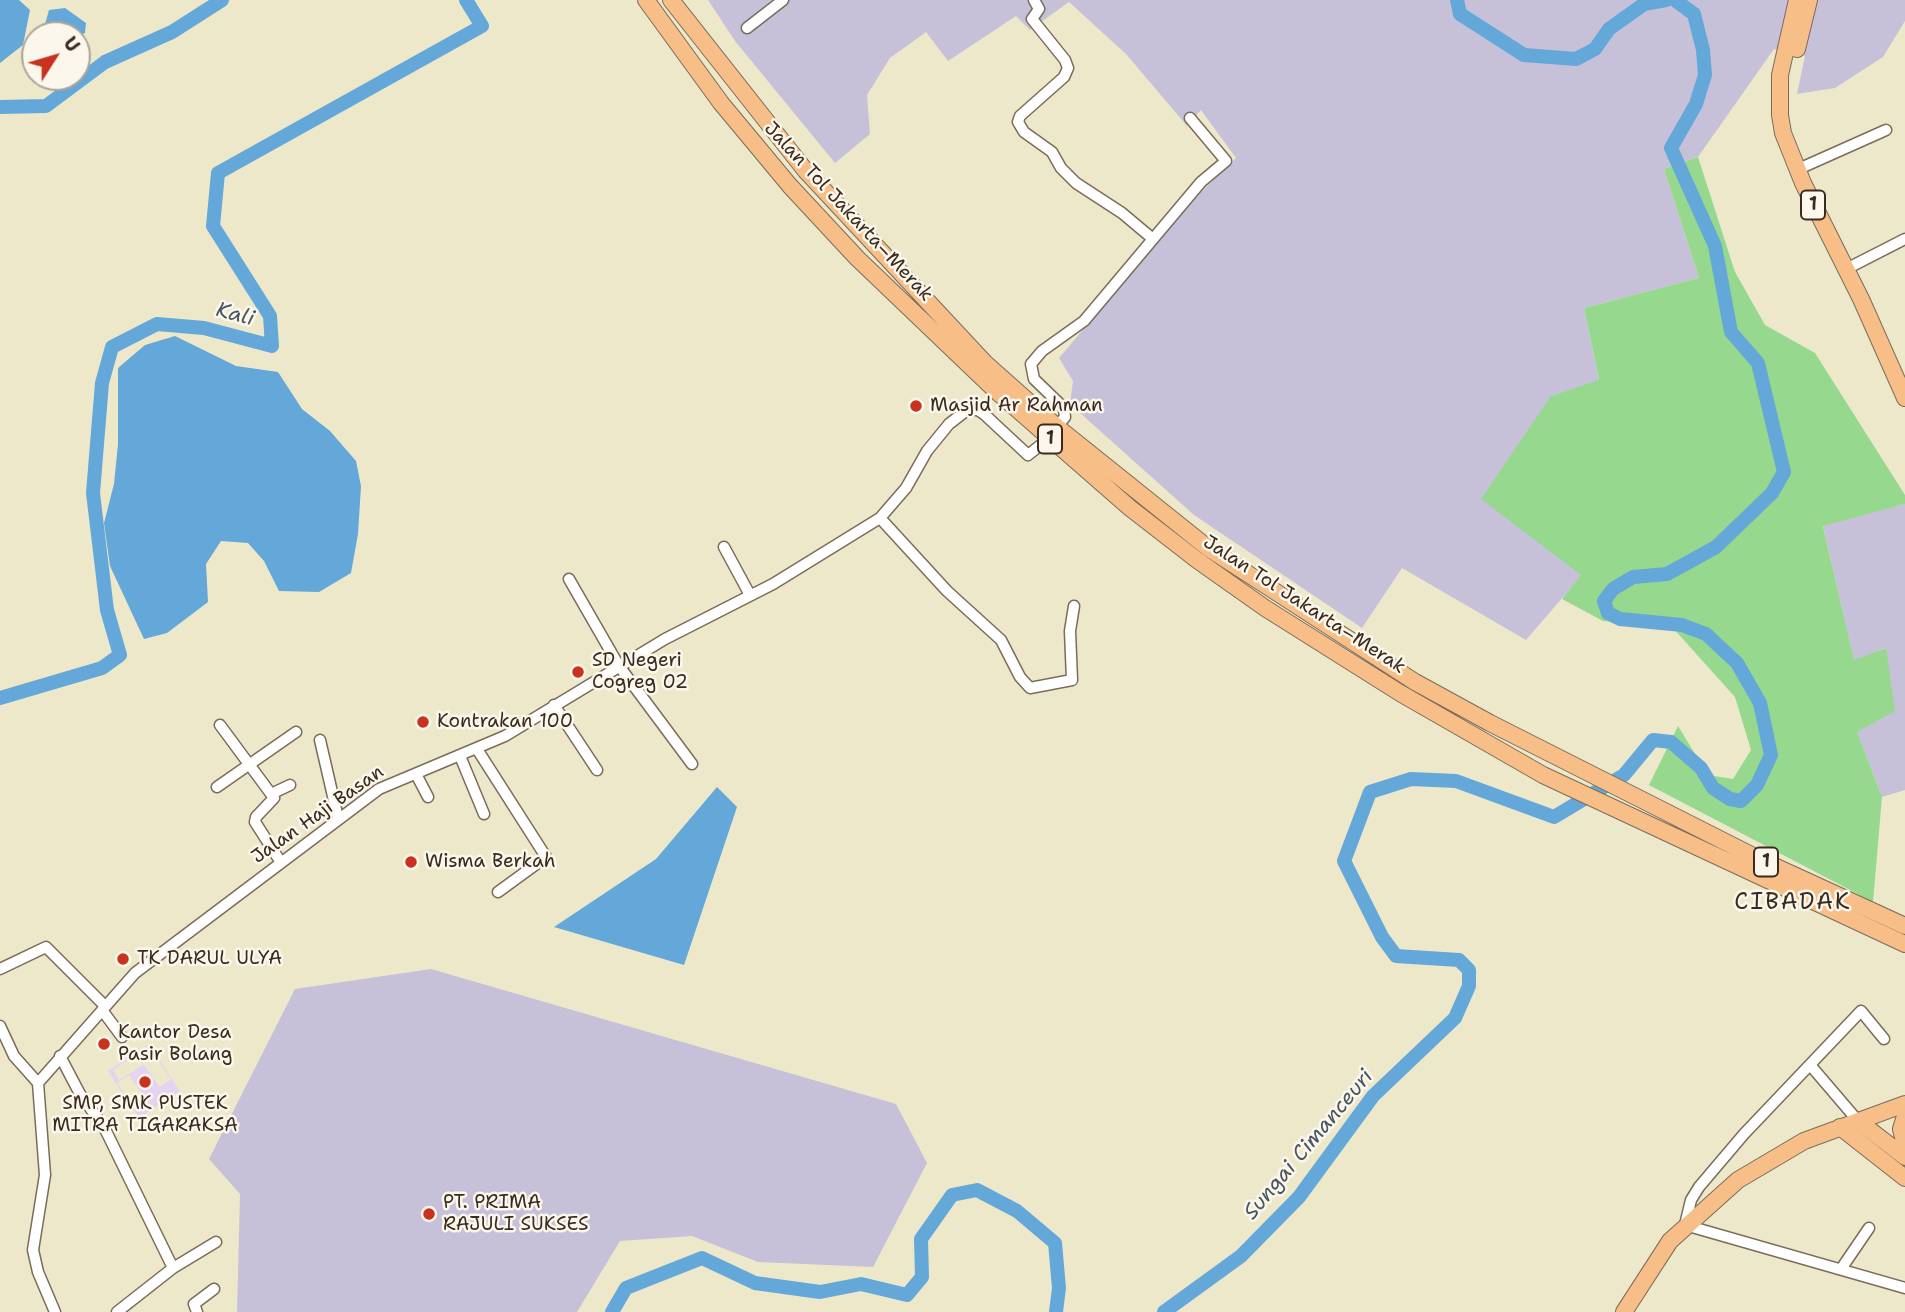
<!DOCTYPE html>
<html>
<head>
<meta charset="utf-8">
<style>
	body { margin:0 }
	#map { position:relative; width:1905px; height:1312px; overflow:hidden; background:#eee8cb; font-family:"Shantell Sans",sans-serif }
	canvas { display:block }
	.north { position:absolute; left:21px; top:21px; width:70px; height:70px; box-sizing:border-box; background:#fbf7ec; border:2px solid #aea59a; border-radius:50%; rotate:53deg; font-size:19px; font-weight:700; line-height:28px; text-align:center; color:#3b2a1e }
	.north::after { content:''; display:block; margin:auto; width:24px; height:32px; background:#c8321e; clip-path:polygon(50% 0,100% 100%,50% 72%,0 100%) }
</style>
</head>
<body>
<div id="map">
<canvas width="1905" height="1312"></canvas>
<div class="north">U</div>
</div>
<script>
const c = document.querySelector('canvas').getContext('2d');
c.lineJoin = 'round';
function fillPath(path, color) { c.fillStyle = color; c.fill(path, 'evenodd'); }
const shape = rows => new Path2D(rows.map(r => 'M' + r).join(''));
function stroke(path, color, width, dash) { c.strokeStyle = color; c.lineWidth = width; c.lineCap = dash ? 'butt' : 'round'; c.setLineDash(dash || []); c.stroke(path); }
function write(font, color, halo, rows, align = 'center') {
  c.font = font + ' "Shantell Sans",sans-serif'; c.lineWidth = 5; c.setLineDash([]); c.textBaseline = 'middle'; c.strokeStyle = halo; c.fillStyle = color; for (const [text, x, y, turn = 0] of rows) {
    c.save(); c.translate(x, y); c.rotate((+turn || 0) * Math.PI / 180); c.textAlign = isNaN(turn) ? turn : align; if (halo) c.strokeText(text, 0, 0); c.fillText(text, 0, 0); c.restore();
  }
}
fillPath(shape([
	[149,1044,180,1091,139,1118,108,1071],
	[153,1053,171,1079,160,1087,142,1062],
	[136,1055,143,1065,119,1080,113,1070],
	[129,1075,143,1095,131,1103,117,1083]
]), '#e5d3f1');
fillPath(shape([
	[708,0,1905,0,1905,21,1883,57,1835,88,1797,94,1805,56,1774,49,1698,157,1664,169,1699,278,1584,308,1599,381,1551,396,1582,575,1526,640,1402,568,1362,628,1194,515,1070,404,1073,381,1059,358,1194,199,1236,158,1201,110,1187,126,1126,54,1069,2,1030,30,1016,16,948,61,926,32,890,58,867,95,870,134,835,163,735,41],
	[1905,504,1905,790,1882,797,1857,732,1885,648,1854,661,1823,525],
	[431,969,896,1104,927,1163,873,1267,758,1262,692,1236,620,1241,577,1312,237,1312,240,1194,209,1159,295,989]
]), '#c7c0d9');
fillPath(shape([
	[1698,157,1735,272,1765,325,1815,353,1905,495,1905,504,1823,526,1854,660,1886,648,1895,711,1857,732,1882,797,1873,902,1649,785,1678,726,1708,775,1733,779,1751,750,1735,697,1672,627,1603,621,1562,599,1581,575,1481,499,1551,396,1599,380,1584,308,1699,278,1664,169]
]), '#97d88f');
fillPath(shape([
	[0,0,19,0,30,10,23,45,0,63],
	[65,8,86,23,85,33,77,36,42,35,49,10],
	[175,336,236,366,278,372,302,409,330,431,356,461,361,486,358,534,351,573,319,592,279,591,264,561,248,543,221,541,206,564,208,602,167,633,144,639,110,566,104,523,114,484,118,444,118,368,145,345],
	[717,787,737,807,684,965,554,927,656,859]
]), '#64a7d9');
stroke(shape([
	[1457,0,1460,14,1524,55,1576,59,1595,49,1609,29,1644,4,1666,0],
	[0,107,46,106,105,62,172,32,222,0],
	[0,698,102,668,120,655,107,610,93,493,102,383,112,347,157,324,204,328,272,346,270,316,213,226,218,173,482,26,466,0],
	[612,1312,626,1288,702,1258,755,1283,820,1292,861,1284,907,1295,922,1277,921,1239,952,1195,977,1190,1017,1211,1055,1243,1059,1288,1056,1312],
	[1164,1312,1241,1256,1299,1197,1373,1096,1455,1018,1469,986,1469,970,1459,960,1396,956,1382,937,1344,861,1370,792,1411,779,1456,781,1554,817,1624,775,1653,740,1671,742,1701,768,1713,788,1730,799,1741,801,1757,785,1771,755,1760,703,1737,663,1706,634,1682,625,1620,619,1608,613,1604,601,1613,589,1633,577,1667,574,1716,547,1772,493,1784,472,1758,363,1731,332,1715,246,1671,148,1696,104,1705,75,1703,50,1694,14,1675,0]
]), '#64a7d9', 14);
const minor = shape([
	[1034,0,1039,9,1032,19,1065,60,1068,68,1064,77,1020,116,1018,122,1024,132,1052,152,1061,168,1076,183,1122,213,1153,239],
	[747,28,783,0],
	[1803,167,1886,130],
	[1854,265,1905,239],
	[1060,423,1065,417,1064,408,1034,379,1031,364,1042,351,1084,321,1201,182,1226,161,1190,118],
	[880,518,947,591,1001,640,1020,677,1030,688,1072,680,1070,631,1074,606],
	[724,547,750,595],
	[569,579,619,666,692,764],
	[554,705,597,770],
	[220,725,274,798,256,817,255,822,280,861],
	[320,740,338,818],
	[477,749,546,857,498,892],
	[460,756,484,814],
	[416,774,428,797],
	[217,787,296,732],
	[271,794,290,785],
	[0,969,46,947,105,1006],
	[102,1010,122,1037],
	[0,1026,14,1056,38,1083],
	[1884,1039,1861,1011,1744,1134,1699,1187,1691,1200,1685,1225,1905,1288],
	[60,1056,80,1094,104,1127,173,1268],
	[1811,1066,1858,1121],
	[1841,1269,1869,1228],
	[55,1312,38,1272,33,1250,45,1175,38,1083,135,973,379,789,505,736,665,639,773,584,880,518,906,488,927,451,949,424,967,410,978,410,984,414,1028,455,1042,444],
	[117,1312,173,1268,216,1242],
	[197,1312,194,1304,214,1289]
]);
const highway = shape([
	[646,0,721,103,790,186,857,258,995,390,1130,508,1197,560,1265,608,1400,693,1543,775,1905,944],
	[671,0,805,170,985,363,1057,427,1208,548,1415,682,1490,723,1761,860,1905,926],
	[1797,0,1780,75,1780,115,1783,133,1803,183,1861,299,1905,398],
	[1797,49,1809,0],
	[1905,1116,1901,1129,1905,1145],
	[1858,1121,1905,1157],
	[1840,1127,1905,1178],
	[1624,1312,1670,1241,1738,1180,1804,1141,1905,1104]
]);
stroke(minor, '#7a6c5b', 13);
stroke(highway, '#7a6c5b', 18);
stroke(minor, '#fff', 10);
stroke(highway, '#f7be88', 16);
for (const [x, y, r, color] of [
	[916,406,7,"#c8321e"],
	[578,672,7,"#c8321e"],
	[423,722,7,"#c8321e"],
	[411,862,7,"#c8321e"],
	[123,959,7,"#c8321e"],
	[104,1044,7,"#c8321e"],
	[145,1082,7,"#c8321e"],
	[429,1214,7,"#c8321e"]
]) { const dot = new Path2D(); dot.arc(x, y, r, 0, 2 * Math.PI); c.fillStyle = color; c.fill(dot); stroke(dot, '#fbf7ec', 2.5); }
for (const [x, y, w] of [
	[1813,205,24],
	[1050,439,24],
	[1766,862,24]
]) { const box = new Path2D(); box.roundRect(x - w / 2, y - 14.5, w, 29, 5); c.fillStyle = '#fbf7ec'; c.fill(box); stroke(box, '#3b2a1e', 2); }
write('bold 18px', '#3b2a1e', null, [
	["1",1813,205],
	["1",1050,439],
	["1",1766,862]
]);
write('19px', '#3b2a1e', '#fbf7ec', [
	["Jalan Tol Jakarta–Merak",848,212,47],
	["Jalan Tol Jakarta–Merak",1304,605,33],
	["Jalan Haji Basan",318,815,-35]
]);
write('19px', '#3b2a1e', '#fbf7ec', [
	["Masjid Ar Rahman",930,406],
	["SD Negeri",592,661],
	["Cogreg 02",592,683],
	["Kontrakan 100",437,722],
	["Wisma Berkah",425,862],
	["TK DARUL ULYA",137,959],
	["Kantor Desa",118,1033],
	["Pasir Bolang",118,1055],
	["SMP, SMK PUSTEK",145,1104,"center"],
	["MITRA TIGARAKSA",145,1126,"center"],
	["PT. PRIMA",443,1203],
	["RAJULI SUKSES",443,1225]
], 'left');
write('italic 21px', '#49565f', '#fbf7ec', [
	["Kali",235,315,15],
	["Sungai Cimanceuri",1309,1145,-50]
]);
c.letterSpacing = '2px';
write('23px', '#3b2a1e', '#fbf7ec', [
	["CIBADAK",1793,903]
]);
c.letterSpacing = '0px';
</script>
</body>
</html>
